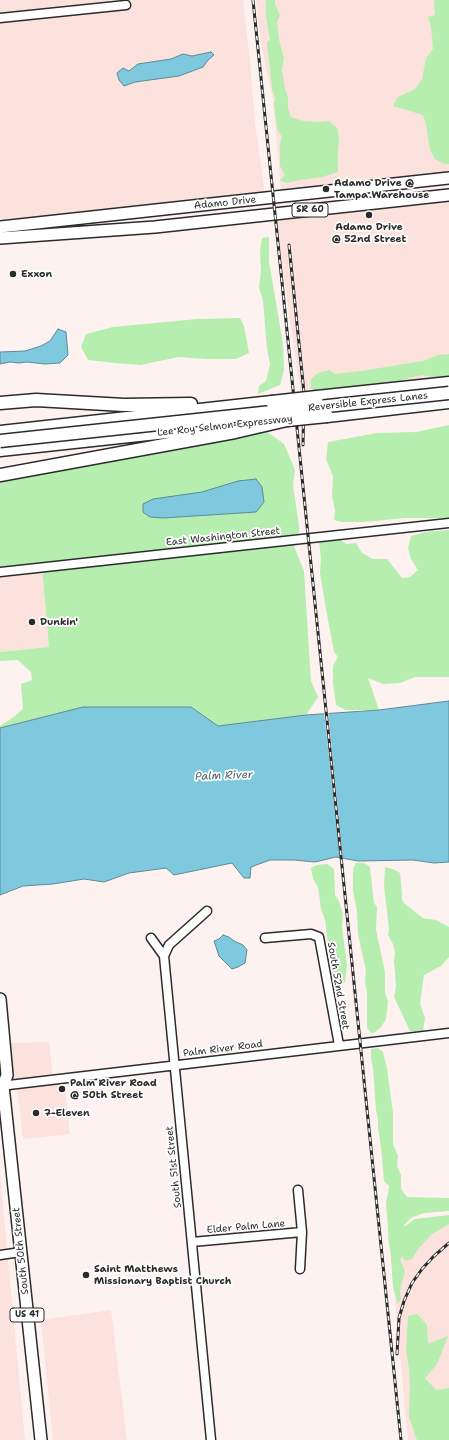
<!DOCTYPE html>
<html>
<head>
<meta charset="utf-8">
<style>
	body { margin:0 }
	canvas { display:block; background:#fdf2ef }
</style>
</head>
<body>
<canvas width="449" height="1440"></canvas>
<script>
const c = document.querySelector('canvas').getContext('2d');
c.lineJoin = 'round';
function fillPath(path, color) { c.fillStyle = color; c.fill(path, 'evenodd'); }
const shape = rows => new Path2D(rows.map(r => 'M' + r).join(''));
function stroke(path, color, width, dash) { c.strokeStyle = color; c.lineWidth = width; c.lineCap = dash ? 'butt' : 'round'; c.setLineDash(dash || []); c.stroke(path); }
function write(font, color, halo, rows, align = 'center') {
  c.font = font + ' "Shantell Sans",sans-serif'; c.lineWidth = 3.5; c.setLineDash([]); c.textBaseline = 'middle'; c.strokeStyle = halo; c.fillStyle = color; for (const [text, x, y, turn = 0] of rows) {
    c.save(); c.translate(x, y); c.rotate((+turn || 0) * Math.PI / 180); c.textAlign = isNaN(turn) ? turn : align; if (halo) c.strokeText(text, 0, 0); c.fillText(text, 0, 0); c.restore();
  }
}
fillPath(shape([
	[0,0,243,0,250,60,255,123,265,194,178,201,31,218,0,219],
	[256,0,449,0,449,176,281,189,273,100,261,44],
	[449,198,449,382,301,396,275,216],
	[42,568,49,647,0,652,0,572],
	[49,1042,53,1079,13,1084,10,1043],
	[64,1081,70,1134,23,1139,17,1088],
	[0,1174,7,1250,0,1252],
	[449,1220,449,1440,408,1440,388,1227],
	[0,1259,8,1260,25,1440,0,1440],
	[111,1310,127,1440,53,1440,41,1320]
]), '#fbe2dc');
fillPath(shape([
	[266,0,275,0,275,4,280,16,277,22,279,40,284,58,282,70,285,89,288,97,288,108,291,117,303,121,318,122,329,121,338,129,339,142,338,149,338,172,322,177,300,180,286,183,280,180,285,175,280,166,280,144,282,137,277,129,274,103,275,99,272,89,267,42,270,40,266,17],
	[434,0,449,0,449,164,444,164,435,159,430,150,426,124,423,115,393,106,398,97,415,89,422,79,426,58,433,49,431,27,428,17,435,15],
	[269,237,269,261,283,344,284,370,280,385,258,394,259,386,266,381,270,365,267,349,263,300,259,288,261,271,260,252,262,238],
	[240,318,244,326,249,353,236,359,206,359,178,357,141,365,115,363,88,360,81,347,86,334,113,327,197,319],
	[449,354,449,375,437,378,422,375,386,384,356,386,342,390,318,391,311,389,311,379,318,373,330,370,334,374,361,371,423,361,438,355],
	[449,425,449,518,404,518,365,522,342,522,334,520,335,510,332,496,333,476,326,459,328,442,377,433,416,432],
	[262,428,284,444,295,470,293,485,299,526,299,538,168,552,0,567,0,481,18,474],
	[449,530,449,677,415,677,400,683,383,684,368,678,379,710,345,710,336,705,333,683,333,666,338,657,334,652,326,609,320,573,321,559,319,541,340,539,346,544,356,543,362,553,373,559,387,559,402,578,410,577,418,570,411,559,408,548,411,536,426,532],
	[293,544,304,571,311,681,318,697,306,715,218,726,191,707,83,707,0,728,0,726,15,716,23,709,21,684,32,680,31,672,18,660,0,661,0,652,49,647,42,568],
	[356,863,364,863,370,867,374,903,377,907,376,930,385,972,385,992,388,1002,386,1019,381,1027,374,1033,371,1033,367,1028,367,993,365,981,366,971,358,934,357,912,353,890,353,869],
	[327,864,334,869,335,895,339,901,343,914,342,927,347,965,345,982,340,988,337,987,331,968,325,920,321,909,318,887,313,879,311,868,317,865],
	[385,867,393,869,400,873,402,894,402,900,405,904,423,918,436,920,449,927,449,957,441,966,424,975,420,1004,425,1018,423,1031,410,1031,394,997,396,986,394,961,395,954,393,944,388,935,389,929,384,885],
	[378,1048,383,1052,387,1068,393,1113,393,1144,398,1156,397,1166,401,1175,401,1189,407,1197,449,1198,449,1211,424,1213,411,1218,404,1225,404,1227,415,1219,449,1215,449,1224,432,1234,418,1249,412,1259,405,1261,402,1256,400,1260,405,1271,400,1290,401,1299,398,1304,393,1287,391,1256,388,1237,388,1228,386,1202,388,1194,389,1186,384,1181,381,1148,378,1128,378,1118,376,1111,373,1068,371,1059,371,1049],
	[417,1314,427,1325,428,1344,448,1336,437,1364,425,1378,436,1390,449,1388,449,1440,417,1440,409,1416,410,1385,409,1369,406,1349,408,1316]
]), '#b6eeb0');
const water = shape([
	[211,52,214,55,208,60,203,67,179,76,135,82,124,86,119,80,117,73,123,68,129,71,138,64,171,59,183,54,192,56,211,52],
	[58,329,66,332,68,355,60,363,45,364,27,362,19,363,10,362,0,364,0,352,25,351,41,346,50,341,58,329],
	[256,479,262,487,264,502,256,512,163,518,150,517,143,512,143,504,153,499,202,492,238,481,256,479],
	[449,701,449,862,434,863,413,860,358,861,336,857,315,862,294,860,270,860,251,867,250,878,244,878,232,863,174,875,166,868,129,873,104,882,84,879,53,884,23,886,0,895,0,728,83,707,191,707,218,726,306,715,379,710,449,701],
	[223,935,229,937,234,941,243,945,247,950,245,963,238,967,232,969,219,956,214,941,219,939,223,935]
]);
fillPath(water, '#7ec9de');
stroke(water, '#5d8a96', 1);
fillPath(shape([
	[324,711,328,711,343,860,340,859]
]), '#fdf2ef');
const minor = shape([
	[0,18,126,5],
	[0,572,449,523],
	[207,911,169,945,164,956,211,1440],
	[151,938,164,956],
	[265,938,311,934,319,937,339,1045],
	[0,1086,449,1033],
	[298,1190,302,1232,300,1269],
	[192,1242,302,1232],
	[0,1255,21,1252]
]);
const major = shape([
	[0,227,449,178],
	[0,238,155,227,449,195],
	[0,999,7,1075,3,1086,4,1095,41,1440]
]);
const highway = shape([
	[317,397,449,383],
	[0,403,36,400,124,405,191,404],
	[327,416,449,402],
	[0,432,272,402],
	[0,450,222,426],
	[0,475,235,432,287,420]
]);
stroke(minor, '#2b2b2b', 11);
stroke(major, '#2b2b2b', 14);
stroke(highway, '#2b2b2b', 15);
stroke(minor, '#fff', 8);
stroke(major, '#fff', 11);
stroke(highway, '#fff', 12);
const rail = shape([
	[253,0,401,1440],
	[289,245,304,393,303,445],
	[397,1354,399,1318,404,1301,412,1283,422,1269,433,1257,449,1243]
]);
stroke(rail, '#2b2b2b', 3);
stroke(rail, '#fff', 1.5, [4.5]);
const highwayBridge = shape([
	[272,402,317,397],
	[287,420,327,416],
	[0,441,449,393]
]);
stroke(highwayBridge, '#2b2b2b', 15, []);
stroke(highwayBridge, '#fff', 12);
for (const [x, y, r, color] of [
	[326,189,4,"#2b2b2b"],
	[369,215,4,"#2b2b2b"],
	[13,274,4,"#2b2b2b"],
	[32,622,4,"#2b2b2b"],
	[62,1089,4,"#2b2b2b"],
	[36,1113,4,"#2b2b2b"],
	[86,1275,4,"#2b2b2b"]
]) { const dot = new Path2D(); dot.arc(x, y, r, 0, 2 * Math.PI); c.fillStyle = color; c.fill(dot); stroke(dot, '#fff', 1.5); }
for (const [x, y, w] of [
	[310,210,36],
	[27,1315,34]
]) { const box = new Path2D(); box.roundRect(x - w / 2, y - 7, w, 14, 3); c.fillStyle = '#fff'; c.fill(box); stroke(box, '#2b2b2b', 1); }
write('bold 9px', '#2b2b2b', null, [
	["SR 60",310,210],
	["US 41",27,1315]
]);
write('bold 10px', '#2b2b2b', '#fff', [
	["Adamo Drive @",334,183],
	["Tampa Warehouse",334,195],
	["Adamo Drive",369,227,"center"],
	["@ 52nd Street",369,239,"center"],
	["Exxon",21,274],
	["Dunkin'",40,622],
	["Palm River Road",70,1083],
	["@ 50th Street",70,1095],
	["7-Eleven",44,1113],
	["Saint Matthews",94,1269],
	["Missionary Baptist Church",94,1281]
], 'left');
write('10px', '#2b2b2b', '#fff', [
	["Adamo Drive",225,203,-6],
	["Reversible Express Lanes",368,402,-6],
	["Lee Roy Selmon Expressway",225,426,-6],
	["East Washington Street",223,537,-6],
	["South 52nd Street",338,986,80],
	["Palm River Road",223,1049,-7],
	["South 51st Street",174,1167,-96],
	["Elder Palm Lane",246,1227,-5],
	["South 50th Street",21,1251,-96]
]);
write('italic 11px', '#48626a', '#fff', [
	["Palm River",224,776,-2]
]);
</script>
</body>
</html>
